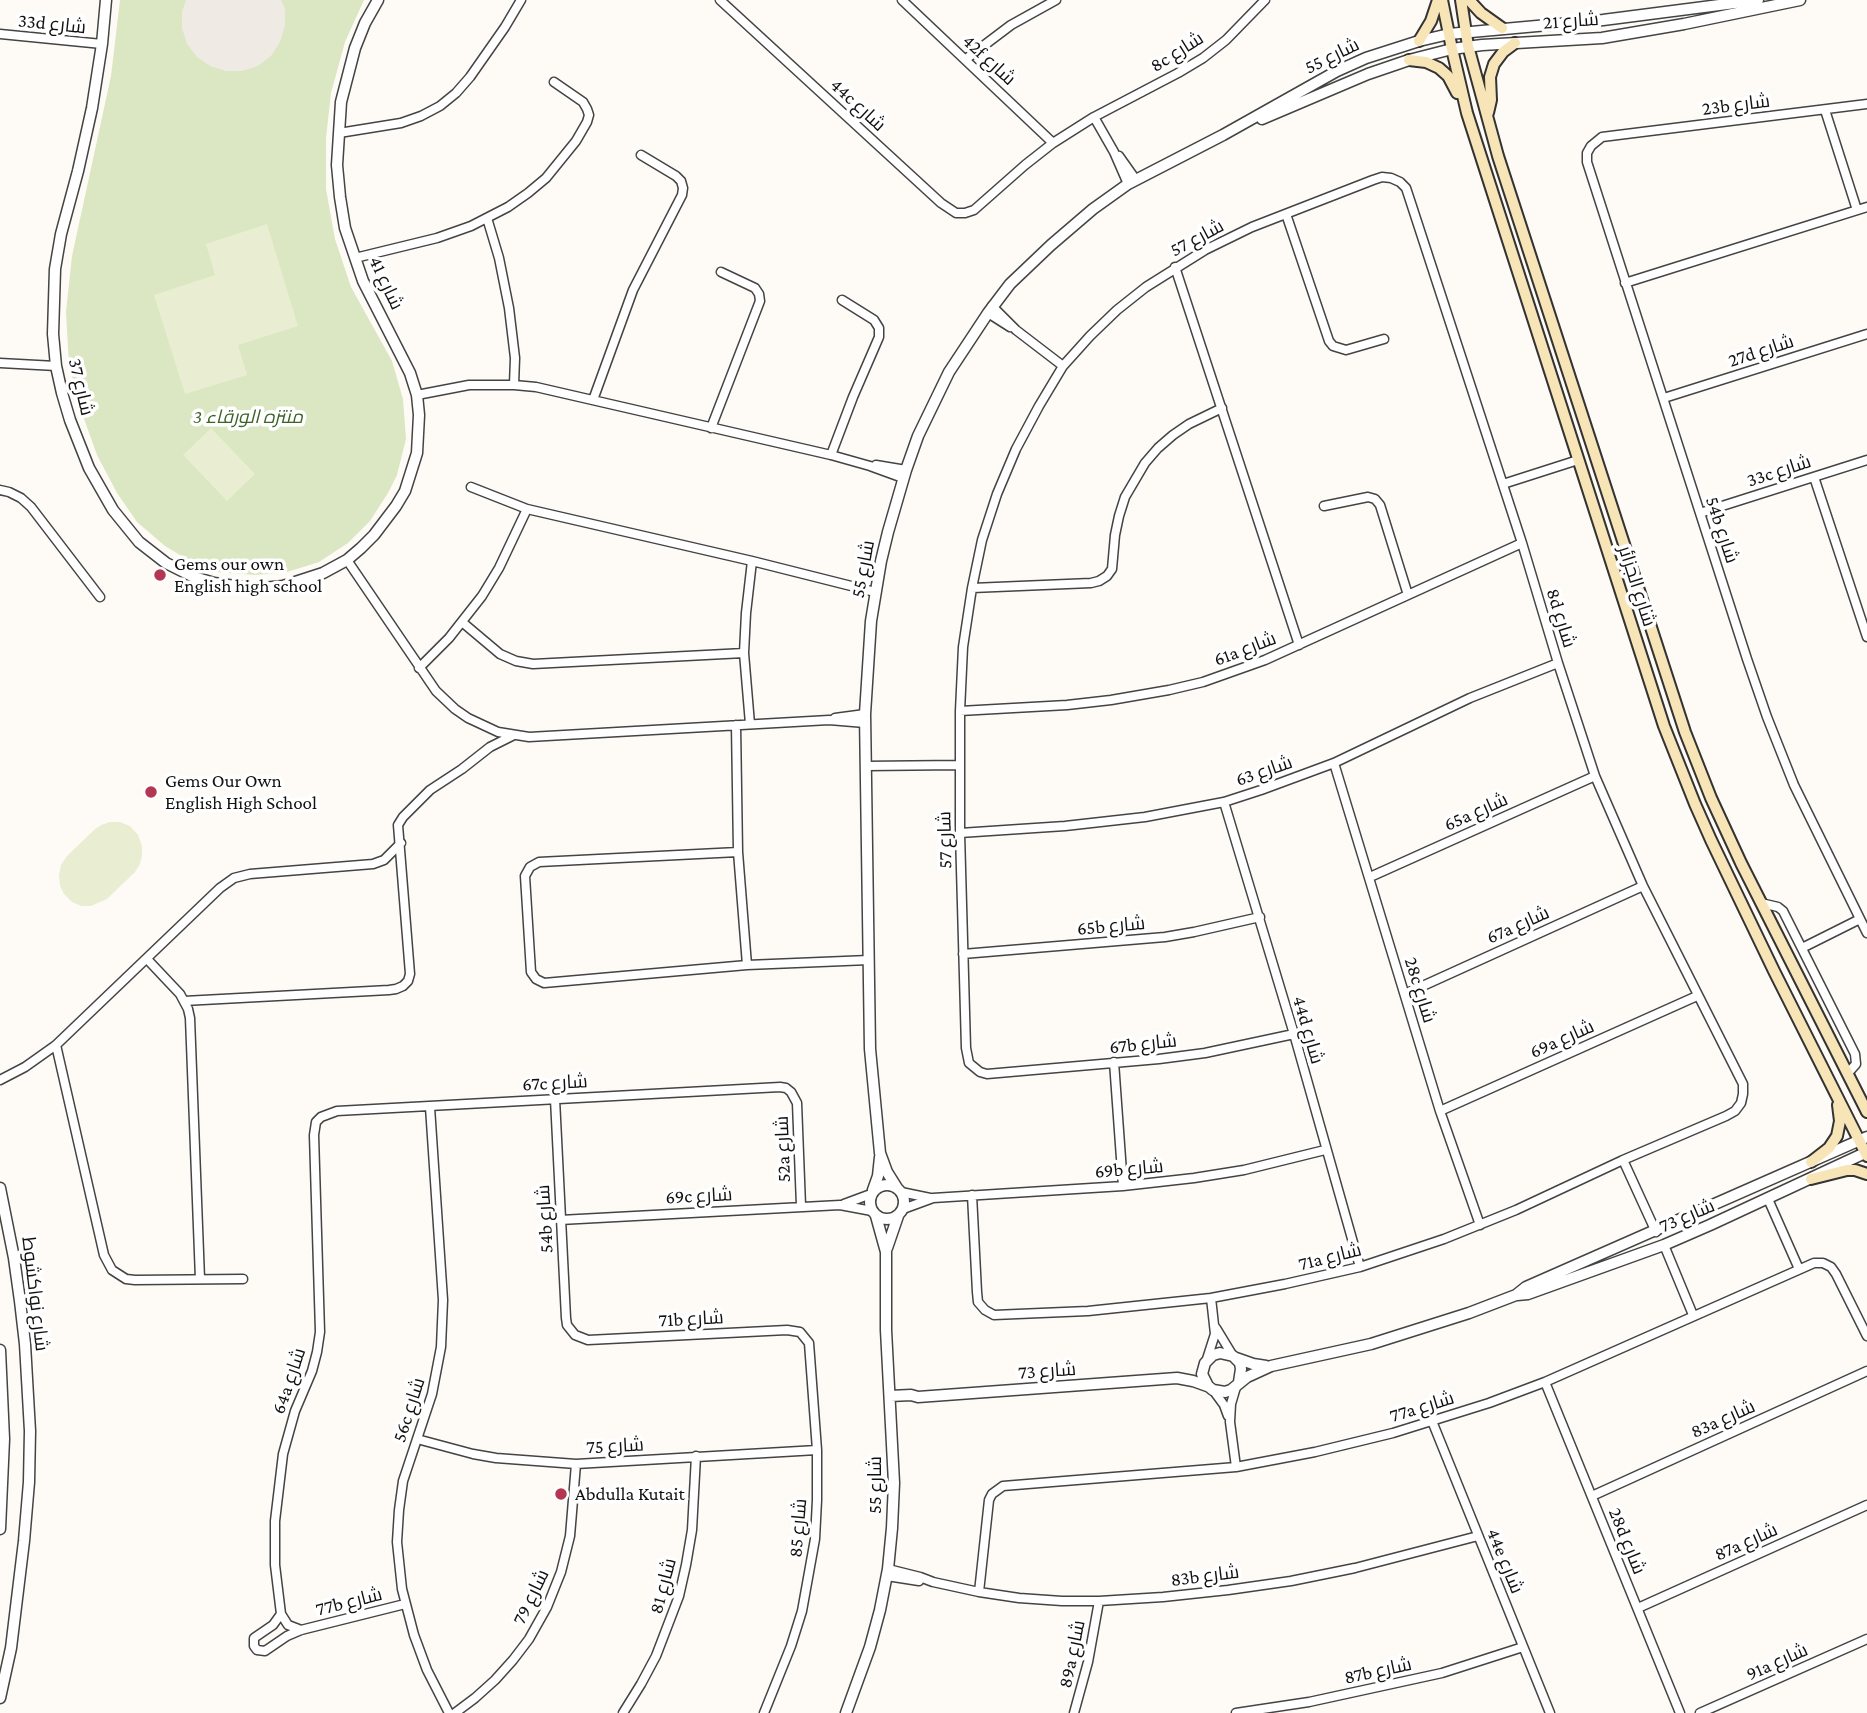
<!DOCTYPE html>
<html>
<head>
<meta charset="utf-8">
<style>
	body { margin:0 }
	canvas { display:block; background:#fefbf6 }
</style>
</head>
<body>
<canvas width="1867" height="1713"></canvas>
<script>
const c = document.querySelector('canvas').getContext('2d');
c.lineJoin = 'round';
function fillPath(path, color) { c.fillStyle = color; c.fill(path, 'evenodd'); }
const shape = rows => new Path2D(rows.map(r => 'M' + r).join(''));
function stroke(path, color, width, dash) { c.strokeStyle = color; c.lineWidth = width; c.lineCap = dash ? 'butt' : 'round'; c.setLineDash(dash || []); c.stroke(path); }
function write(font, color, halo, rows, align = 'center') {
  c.font = font + ' "Crimson Pro",Cairo,serif'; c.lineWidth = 7; c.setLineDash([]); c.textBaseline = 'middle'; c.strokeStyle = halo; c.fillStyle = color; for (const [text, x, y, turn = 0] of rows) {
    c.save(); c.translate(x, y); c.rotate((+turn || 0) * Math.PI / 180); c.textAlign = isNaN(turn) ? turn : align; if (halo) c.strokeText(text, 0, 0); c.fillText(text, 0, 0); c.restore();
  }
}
fillPath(shape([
	[120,0,364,0,345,42,331,93,326,138,326,189,335,239,351,287,392,361,403,399,406,439,397,475,388,493,370,521,348,543,319,562,287,572,255,575,217,572,193,563,165,546,137,522,117,493,97,455,82,413,69,365,66,312,72,256,111,76]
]), '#dbe6c2');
fillPath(shape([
	[267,224,298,326,238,345,247,375,185,394,154,295,215,275,206,244],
	[211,428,255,474,227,501,183,455],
	[110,822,120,822,130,826,138,835,142,846,142,856,140,864,135,872,107,899,91,906,81,906,72,902,64,894,60,886,59,875,61,865,67,856,94,830,101,825]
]), '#e9eed2');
fillPath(shape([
	[186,0,281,0,285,9,285,26,280,42,271,56,258,66,242,71,226,71,210,66,197,57,187,44,182,28,182,12]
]), '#efeae3');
const minor = shape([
	[720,0,941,203,956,213,965,213,974,210,1025,165,1053,143,1094,117,1178,73,1203,58,1226,40,1265,0],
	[902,0,1053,143],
	[0,34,102,44],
	[966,59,1011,25,1056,0],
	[1867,104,1602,137,1591,146,1587,153,1587,162,1747,659,1767,717,1794,785,1867,933],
	[1825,110,1857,210],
	[1094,117,1114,152,1128,184],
	[339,133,401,123,421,116,440,106,456,93,470,77,505,27,521,0],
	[1119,156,1136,180],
	[1286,214,1329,341,1333,346,1346,350,1384,339],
	[487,218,499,258,509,308,515,358,514,385],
	[355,258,437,238,471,226,508,207,528,193,546,178,576,141,587,122,589,115,587,109,583,102,554,82],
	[1175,267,1299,645],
	[1625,283,1867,207],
	[992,306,1016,330,1063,366],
	[988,313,1010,327],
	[0,363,56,366],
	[417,395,469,385,514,385,536,387,831,455,870,466,903,478],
	[1664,398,1867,334],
	[593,400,633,290,682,195,683,188,681,181,676,176,641,155],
	[711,428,760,301,759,294,755,288,721,272],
	[831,455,853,397,879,337,879,328,874,320,842,300],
	[876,465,906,470],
	[1814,477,1867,637],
	[1503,484,1578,460],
	[471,487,527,509,752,561,875,592],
	[0,490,9,492,21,498,31,507,100,597],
	[1324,506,1368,497,1375,499,1380,505,1408,595],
	[1700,513,1867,460],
	[347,560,436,691,455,709,468,718,498,732,529,737,829,720,865,723],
	[972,588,1091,583,1099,581,1107,576,1112,569,1115,535,1119,516,1125,497,1145,463,1158,448,1173,435,1189,424,1222,408],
	[462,622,500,654,516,661,533,664,744,653],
	[419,668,449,638,482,596,499,568,527,509],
	[960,711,1067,705,1111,700,1169,690,1203,682,1265,660,1522,543],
	[835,718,865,714],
	[750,724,744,653,746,613,752,561],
	[736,725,738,852,747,965],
	[1334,763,1440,1111,1480,1225],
	[866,766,959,765],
	[1224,802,1294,1034,1360,1267],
	[960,833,1065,826,1145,817,1224,802,1261,790,1334,763,1470,698,1558,663],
	[738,852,539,862,530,867,525,876,531,972,536,979,544,983,747,965,869,960],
	[1370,877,1595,776],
	[1761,903,1778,907,1783,911,1855,1054,1856,1064,1848,1073],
	[1802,948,1860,919],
	[963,954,1165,937,1194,932,1260,917],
	[147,959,180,994,188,1009,190,1018,200,1279],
	[1405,994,1643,886],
	[184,1001,389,990,396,989,403,986,408,981,410,974,398,825,403,817,430,790,462,769,490,747,514,735],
	[56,1045,104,1255,112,1270,126,1279,135,1280,243,1279],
	[1114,1062,1123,1186],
	[0,1080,25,1067,56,1045,220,888,234,878,250,874,373,864,384,860,401,843],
	[555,1099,566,1318,567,1325,575,1335,588,1340,787,1330,800,1332,809,1343,817,1450,817,1500,815,1539,802,1611,791,1646,764,1713],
	[430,1107,443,1300,441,1347,432,1394,403,1481,399,1510,397,1542,402,1589,414,1635,427,1670,449,1713],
	[1440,1111,1697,996],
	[1623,1160,1656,1232],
	[901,1192,930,1198],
	[972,1195,977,1292,978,1302,985,1310,994,1315,1088,1311,1211,1298,1285,1284,1360,1267,1444,1239,1516,1210,1623,1160,1726,1116,1735,1111,1741,1103,1743,1094,1743,1084,1643,886,1595,776,1558,663,1522,543,1409,197,1406,188,1400,182,1391,178,1382,177,1373,180,1252,227,1205,250,1146,287,1117,310,1090,336,1063,366,1039,406,1016,449,997,494,982,540,972,588,963,647,960,711,960,833,966,1048,969,1063,980,1072,987,1074,1159,1059,1205,1053,1294,1034],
	[1768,1199,1799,1269],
	[844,1204,871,1194],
	[903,1209,933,1198,1123,1186,1194,1178,1244,1170,1325,1150],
	[560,1220,840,1205,872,1211],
	[1664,1245,1693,1315],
	[1216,1328,1233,1356],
	[1207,1359,1215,1334,1211,1298],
	[1545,1382,1680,1713],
	[1236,1387,1231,1404,1230,1422,1236,1467],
	[1213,1390,1224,1405,1228,1416],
	[1432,1421,1550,1713],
	[417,1439,473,1454,496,1458,576,1464,817,1450],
	[1592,1496,1867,1371],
	[888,1569,920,1577,933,1582,979,1592,1019,1598,1062,1601,1099,1601,1163,1597,1228,1590,1291,1581,1355,1568,1478,1536],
	[887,1576,919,1581],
	[979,1592,989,1500,992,1494,1003,1486,1236,1467,1315,1452,1393,1433,1489,1403,1545,1382,1814,1263,1823,1263,1831,1267,1836,1274,1867,1336],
	[1638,1608,1867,1505],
	[281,1614,273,1625,254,1638,254,1646,257,1650,265,1651,287,1636,301,1630,405,1604],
	[301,1630,288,1625,281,1614,275,1565,275,1521,283,1454,295,1411,312,1371,317,1352,320,1332,314,1135,316,1122,321,1117,337,1111,780,1087,786,1088,791,1092,797,1103,801,1206],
	[455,1713,475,1698,495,1680,513,1660,529,1639,547,1607,561,1572,570,1536,576,1464],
	[623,1713,641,1684,656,1656,679,1596,686,1565,692,1530,696,1456],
	[1074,1713,1088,1662,1099,1601],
	[1236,1713,1309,1702,1442,1673,1523,1647],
	[1700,1713,1867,1639]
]);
const tertiary = shape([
	[106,0,102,44,92,108,78,171,61,234,55,269,53,334,56,366,62,393,70,420,89,468,113,510,139,542,166,563,194,577,214,583,242,587,263,588,283,586,323,573,347,560,361,548,374,535,396,506,405,491,417,453,419,415,417,395,410,373,363,281,345,228,340,197,337,165,341,102,355,48,365,23,378,0],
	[1262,119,1368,74,1409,60,1452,49,1482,45,1602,38,1684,24,1800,0],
	'870 1202a17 17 0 1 1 34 0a17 17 0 1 1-34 0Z',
	[0,1188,14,1258,20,1301,25,1344,30,1431,29,1482,24,1541,11,1648,0,1698],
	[897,1188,887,1172,880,1153,870,1049,865,714,871,621,881,561,888,532,906,470,918,436,949,372,988,313,1010,284,1051,245,1093,209,1128,184,1223,135,1337,71,1366,58,1419,41,1449,34,1603,20,1758,0],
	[873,1190,878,1176,880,1157],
	[887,1248,898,1216],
	[1517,1295,1528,1294,1664,1245,1710,1225,1867,1152],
	[0,1350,4,1439,0,1529],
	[1236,1358,1253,1364,1266,1366],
	[1239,1382,1241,1369,1240,1363,1233,1356,1220,1353,1213,1355,1205,1363,1202,1374,1208,1386,1213,1390,1225,1392,1231,1390,1247,1377,1271,1366,1371,1344,1469,1313,1516,1295,1526,1287,1867,1137],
	[890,1396,911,1395,918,1397,1177,1378,1193,1381,1207,1386],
	[846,1713,870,1647,880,1610,888,1569,892,1528,894,1483,886,1330,886,1252,876,1216]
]);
const secondary = shape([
	[1442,0,1452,49,1467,113,1664,726,1695,804,1711,840,1774,971,1867,1156],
	[1461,0,1468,46,1498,156,1685,732,1711,798,1741,863,1867,1112],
	[1469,0,1481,13,1502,28],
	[1419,41,1431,21,1438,0],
	[1409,60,1426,62,1439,68,1448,76,1457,93],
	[1488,113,1491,100,1490,77,1494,64,1503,52,1515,43],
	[1811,1162,1829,1148,1837,1136,1840,1121,1838,1105],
	[1811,1179,1847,1170,1855,1170,1867,1174]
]);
stroke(minor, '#444', 11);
stroke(tertiary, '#444', 13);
stroke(secondary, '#333', 14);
stroke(minor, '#fff', 8);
stroke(tertiary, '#fff', 10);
stroke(secondary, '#f7e5b8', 10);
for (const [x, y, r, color] of [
	[160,575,7,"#b33752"],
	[151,792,7,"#b33752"],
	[561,1494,7,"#b33752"]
]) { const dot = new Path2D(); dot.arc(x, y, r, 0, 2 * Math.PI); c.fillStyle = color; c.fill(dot); stroke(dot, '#fff', 2.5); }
write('19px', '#111', '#fff', [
	["شارع 21",1571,21,-4],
	["33d شارع",52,24,6],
	["8c شارع",1177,52,-32],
	["شارع 55",1332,56,-26],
	["42f شارع",989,60,43],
	["44c شارع",858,105,43],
	["23b شارع",1736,105,-7],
	["شارع 57",1197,238,-28],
	["شارع 41",386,283,65],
	["27d شارع",1761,351,-18],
	["شارع 37",81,387,77],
	["33c شارع",1779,471,-18],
	["54b شارع",1722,530,72],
	["شارع 55",863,569,-79],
	["شارع الجزائر",1637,586,72],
	["8d شارع",1561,618,73],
	["61a شارع",1245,649,-21],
	["شارع 63",1264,771,-19],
	["65a شارع",1476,812,-24],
	["شارع 57",945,840,-91],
	["67a شارع",1518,925,-24],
	["65b شارع",1111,926,-5],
	["28c شارع",1420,990,73],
	["44d شارع",1308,1030,74],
	["69a شارع",1562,1039,-24],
	["67b شارع",1143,1044,-6],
	["67c شارع",555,1083,-3],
	["52a شارع",783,1149,-92],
	["69b شارع",1129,1169,-5],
	["69c شارع",699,1196,-3],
	["شارع 73",1687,1216,-23],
	["54b شارع",545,1219,-93],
	["71a شارع",1330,1257,-14],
	["شارع نواكشوط",35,1294,83],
	["71b شارع",691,1319,-3],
	["شارع 73",1047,1371,-4],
	["64a شارع",289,1381,-71],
	["77a شارع",1422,1407,-17],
	["56c شارع",409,1410,-72],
	["83a شارع",1723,1419,-24],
	["شارع 75",615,1446,-3],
	["شارع 55",875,1485,-90],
	["شارع 85",798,1528,-85],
	["28d شارع",1627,1541,68],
	["87a شارع",1746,1542,-24],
	["44e شارع",1505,1561,68],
	["83b شارع",1205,1576,-7],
	["شارع 81",663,1586,-75],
	["شارع 79",531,1597,-64],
	["77b شارع",349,1602,-14],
	["89a شارع",1072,1654,-78],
	["91a شارع",1777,1662,-24],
	["87b شارع",1378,1671,-12]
]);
write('italic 19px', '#3d6327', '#fff', [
	["منتزه الورقاء 3",248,417]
]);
write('19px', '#111', '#fff', [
	["Gems our own",174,564],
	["English high school",174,586],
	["Gems Our Own",165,781],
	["English High School",165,803],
	["Abdulla Kutait",575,1494]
], 'left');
</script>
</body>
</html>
